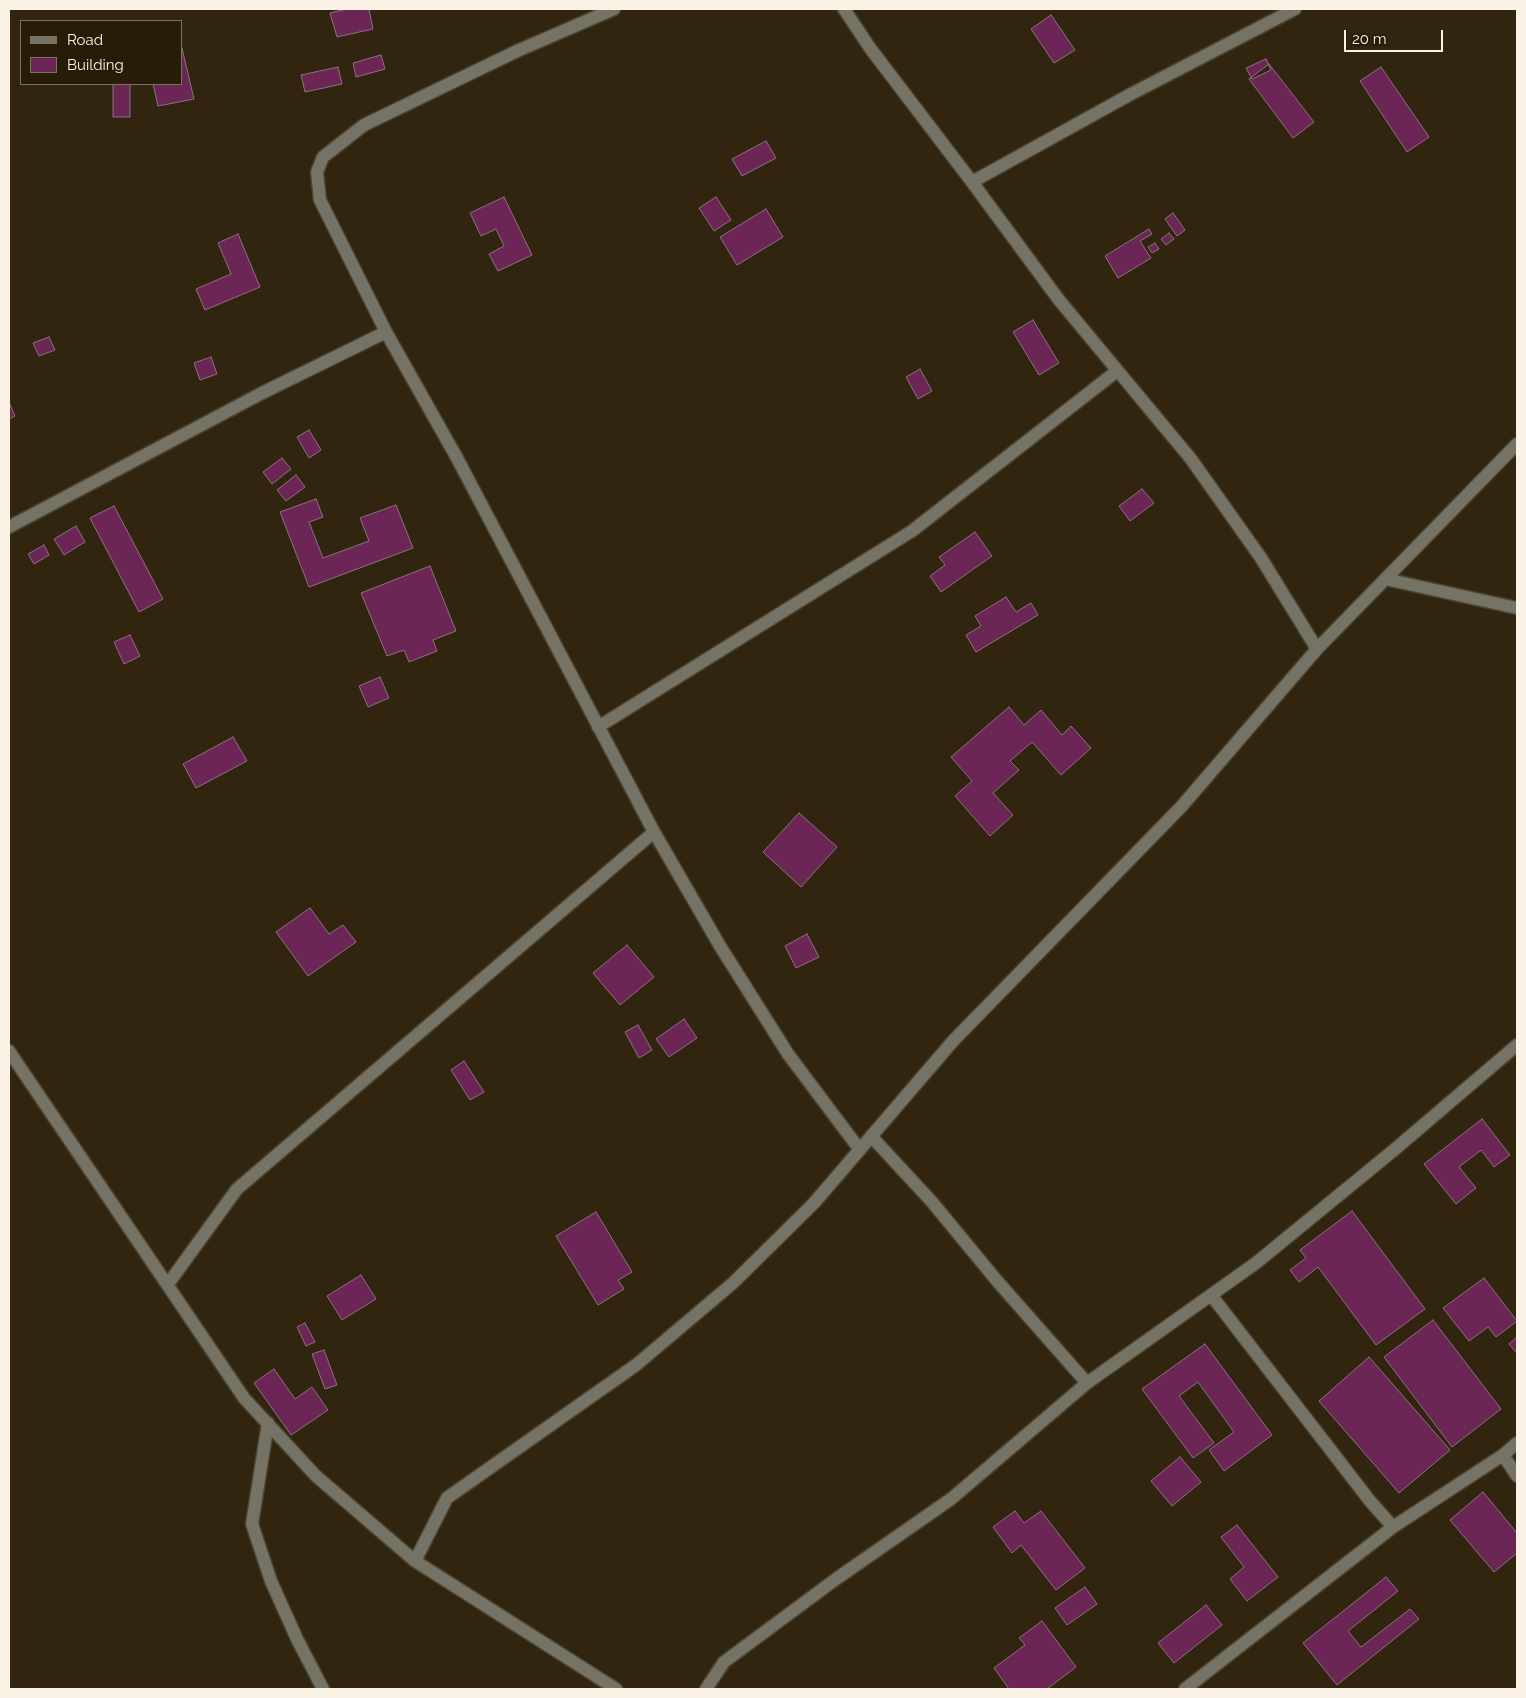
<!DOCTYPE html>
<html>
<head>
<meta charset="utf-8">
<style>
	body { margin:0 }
	#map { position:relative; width:1526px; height:1698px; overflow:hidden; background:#31250f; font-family:Raleway,sans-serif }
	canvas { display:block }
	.frame { position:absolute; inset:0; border:10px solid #faf2e5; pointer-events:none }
	.legend { position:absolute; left:20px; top:20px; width:162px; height:65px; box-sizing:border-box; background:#271c06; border:1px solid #7b725f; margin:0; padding:6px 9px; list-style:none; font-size:15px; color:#faf2e5 }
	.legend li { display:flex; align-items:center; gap:10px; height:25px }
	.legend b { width:25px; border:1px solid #7b725f }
	.scale { position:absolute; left:1344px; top:30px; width:99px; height:22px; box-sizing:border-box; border:2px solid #faf2e5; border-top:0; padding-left:6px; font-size:15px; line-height:18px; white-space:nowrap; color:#faf2e5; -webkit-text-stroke:4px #271c06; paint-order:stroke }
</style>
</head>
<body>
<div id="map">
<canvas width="1526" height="1698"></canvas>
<div class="frame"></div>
<ul class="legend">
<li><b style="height:6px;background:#757266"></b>Road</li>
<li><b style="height:14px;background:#6b2656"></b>Building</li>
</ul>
<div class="scale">20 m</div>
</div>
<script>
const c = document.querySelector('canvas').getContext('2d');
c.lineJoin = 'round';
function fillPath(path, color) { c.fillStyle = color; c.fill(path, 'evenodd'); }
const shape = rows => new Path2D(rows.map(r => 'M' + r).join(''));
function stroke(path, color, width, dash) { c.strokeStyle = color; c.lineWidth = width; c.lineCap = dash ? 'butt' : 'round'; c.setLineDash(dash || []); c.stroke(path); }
const building = shape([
	[347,9,369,9,373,29,337,37,330,13,347,9],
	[1051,15,1075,50,1054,63,1031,29,1051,15],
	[181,44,194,99,158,106,153,84,181,84,181,44],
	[381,55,385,69,356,77,353,63,381,55],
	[1266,59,1271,70,1252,79,1246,68,1266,59],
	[1269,64,1314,122,1293,138,1249,79,1269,64],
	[338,67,342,84,305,92,301,75,338,67],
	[1381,67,1429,137,1407,152,1360,81,1381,67],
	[113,84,130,84,130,117,113,117,113,84],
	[766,141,776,158,742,176,732,159,766,141],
	[504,197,532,255,498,271,489,254,504,246,496,229,481,236,470,213,504,197],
	[716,197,731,220,714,231,699,208,716,197],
	[766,209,783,237,737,265,720,237,766,209],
	[1173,213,1185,230,1177,236,1165,219,1173,213],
	[1149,229,1152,234,1140,241,1151,258,1118,278,1105,256,1149,229],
	[1169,233,1174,239,1166,245,1161,239,1169,233],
	[238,234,260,287,205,310,196,289,231,274,218,243,238,234],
	[1155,243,1159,249,1152,253,1148,247,1155,243],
	[1033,320,1059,363,1039,375,1013,332,1033,320],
	[49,337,55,350,39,356,33,343,49,337],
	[211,357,217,374,200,380,194,363,211,357],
	[920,369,932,391,918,399,906,377,920,369],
	[9,402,15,416,9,419,9,402],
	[309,430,321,450,309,458,297,437,309,430],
	[282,458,291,469,272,484,263,472,282,458],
	[296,475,305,487,286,501,277,490,296,475],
	[1142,489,1154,503,1130,521,1119,506,1142,489],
	[316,499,323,517,309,522,323,558,369,541,360,518,396,505,413,548,309,587,280,512,316,499],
	[114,506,163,599,139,612,90,518,114,506],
	[76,526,85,542,64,555,54,539,76,526],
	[975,532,992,556,941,592,930,576,945,565,939,557,975,532],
	[44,545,49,555,34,564,28,554,44,545],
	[430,566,456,631,433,640,437,651,409,662,404,650,387,656,361,593,430,566],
	[1006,597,1016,612,1031,603,1038,615,976,652,966,635,981,626,975,616,1006,597],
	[130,635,140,656,124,664,114,642,130,635],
	[380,677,389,698,368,707,359,686,380,677],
	[1009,707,1024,725,1041,710,1062,735,1071,726,1091,748,1061,775,1032,742,1010,761,1019,770,993,793,1013,815,990,836,955,796,972,781,951,757,1009,707],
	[233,737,247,761,196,788,183,764,233,737],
	[799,813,837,847,801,887,763,852,799,813],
	[310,908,329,934,343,925,356,942,308,976,276,932,310,908],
	[807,934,819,957,796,968,785,946,807,934],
	[627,945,654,977,620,1005,593,973,627,945],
	[684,1019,697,1038,669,1057,656,1039,684,1019],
	[638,1025,652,1050,639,1058,625,1032,638,1025],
	[464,1061,484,1092,470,1100,451,1070,464,1061],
	[1482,1119,1510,1155,1494,1167,1481,1150,1459,1167,1476,1188,1456,1204,1424,1164,1482,1119],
	[1352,1211,1425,1309,1376,1345,1318,1267,1299,1282,1290,1270,1306,1258,1300,1250,1352,1211],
	[596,1212,632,1272,618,1280,624,1289,598,1305,556,1236,596,1212],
	[361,1275,376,1299,342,1320,327,1296,361,1275],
	[1484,1278,1517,1321,1496,1337,1488,1327,1469,1341,1443,1308,1484,1278],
	[1433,1320,1501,1409,1452,1447,1384,1357,1433,1320],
	[305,1323,315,1342,306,1346,297,1327,305,1323],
	[1517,1337,1517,1353,1509,1344,1517,1337],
	[1205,1344,1272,1435,1224,1471,1209,1450,1234,1432,1198,1382,1179,1396,1214,1443,1193,1458,1142,1389,1205,1344],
	[324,1350,337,1385,325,1389,312,1354,324,1350],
	[1369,1357,1450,1450,1399,1493,1319,1401,1369,1357],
	[274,1369,295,1399,312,1387,328,1410,291,1435,254,1383,274,1369],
	[1180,1457,1201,1482,1172,1506,1151,1481,1180,1457],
	[1483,1492,1517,1533,1517,1553,1494,1572,1450,1520,1483,1492],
	[1015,1511,1024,1523,1041,1511,1085,1568,1056,1590,1021,1545,1012,1553,993,1527,1015,1511],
	[1237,1525,1278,1577,1247,1601,1230,1579,1244,1567,1221,1537,1237,1525],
	[1386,1577,1398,1591,1348,1631,1361,1647,1410,1609,1419,1619,1337,1685,1303,1643,1386,1577],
	[1085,1587,1097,1604,1067,1625,1055,1608,1085,1587],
	[1206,1605,1222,1625,1174,1663,1158,1643,1206,1605],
	[1042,1621,1076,1667,1047,1689,1009,1689,994,1668,1025,1645,1019,1638,1042,1621]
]);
fillPath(building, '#6b2656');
stroke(building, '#8b7281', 1);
const minor = shape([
	[614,9,517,51,364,125,323,157,317,172,320,200,386,332,457,458,654,832,720,946,788,1054,860,1150],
	[844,9,870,48,972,182,1059,300,1191,459,1261,558,1317,649],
	[972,182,1131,94,1295,9],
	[9,527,262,393,386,332],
	[1385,579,1517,608],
	[598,727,912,531,1117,371],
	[9,1051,244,1398,316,1476,415,1561,616,1689],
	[871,1136,932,1202,998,1282,1087,1383],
	[168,1284,237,1189,654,832],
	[1211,1295,1370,1501,1393,1527],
	[268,1423,252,1524,271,1581,297,1639,323,1689],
	[1503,1455,1517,1476],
	[415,1561,447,1498,636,1365,733,1283,814,1203,953,1041,1181,807,1317,649,1517,444],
	[706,1689,724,1662,836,1579,951,1499,1087,1383,1256,1263,1394,1150,1517,1045],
	[1185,1689,1393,1527,1503,1455,1517,1443]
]);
stroke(minor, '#4d422d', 15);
stroke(minor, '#757266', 12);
</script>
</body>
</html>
